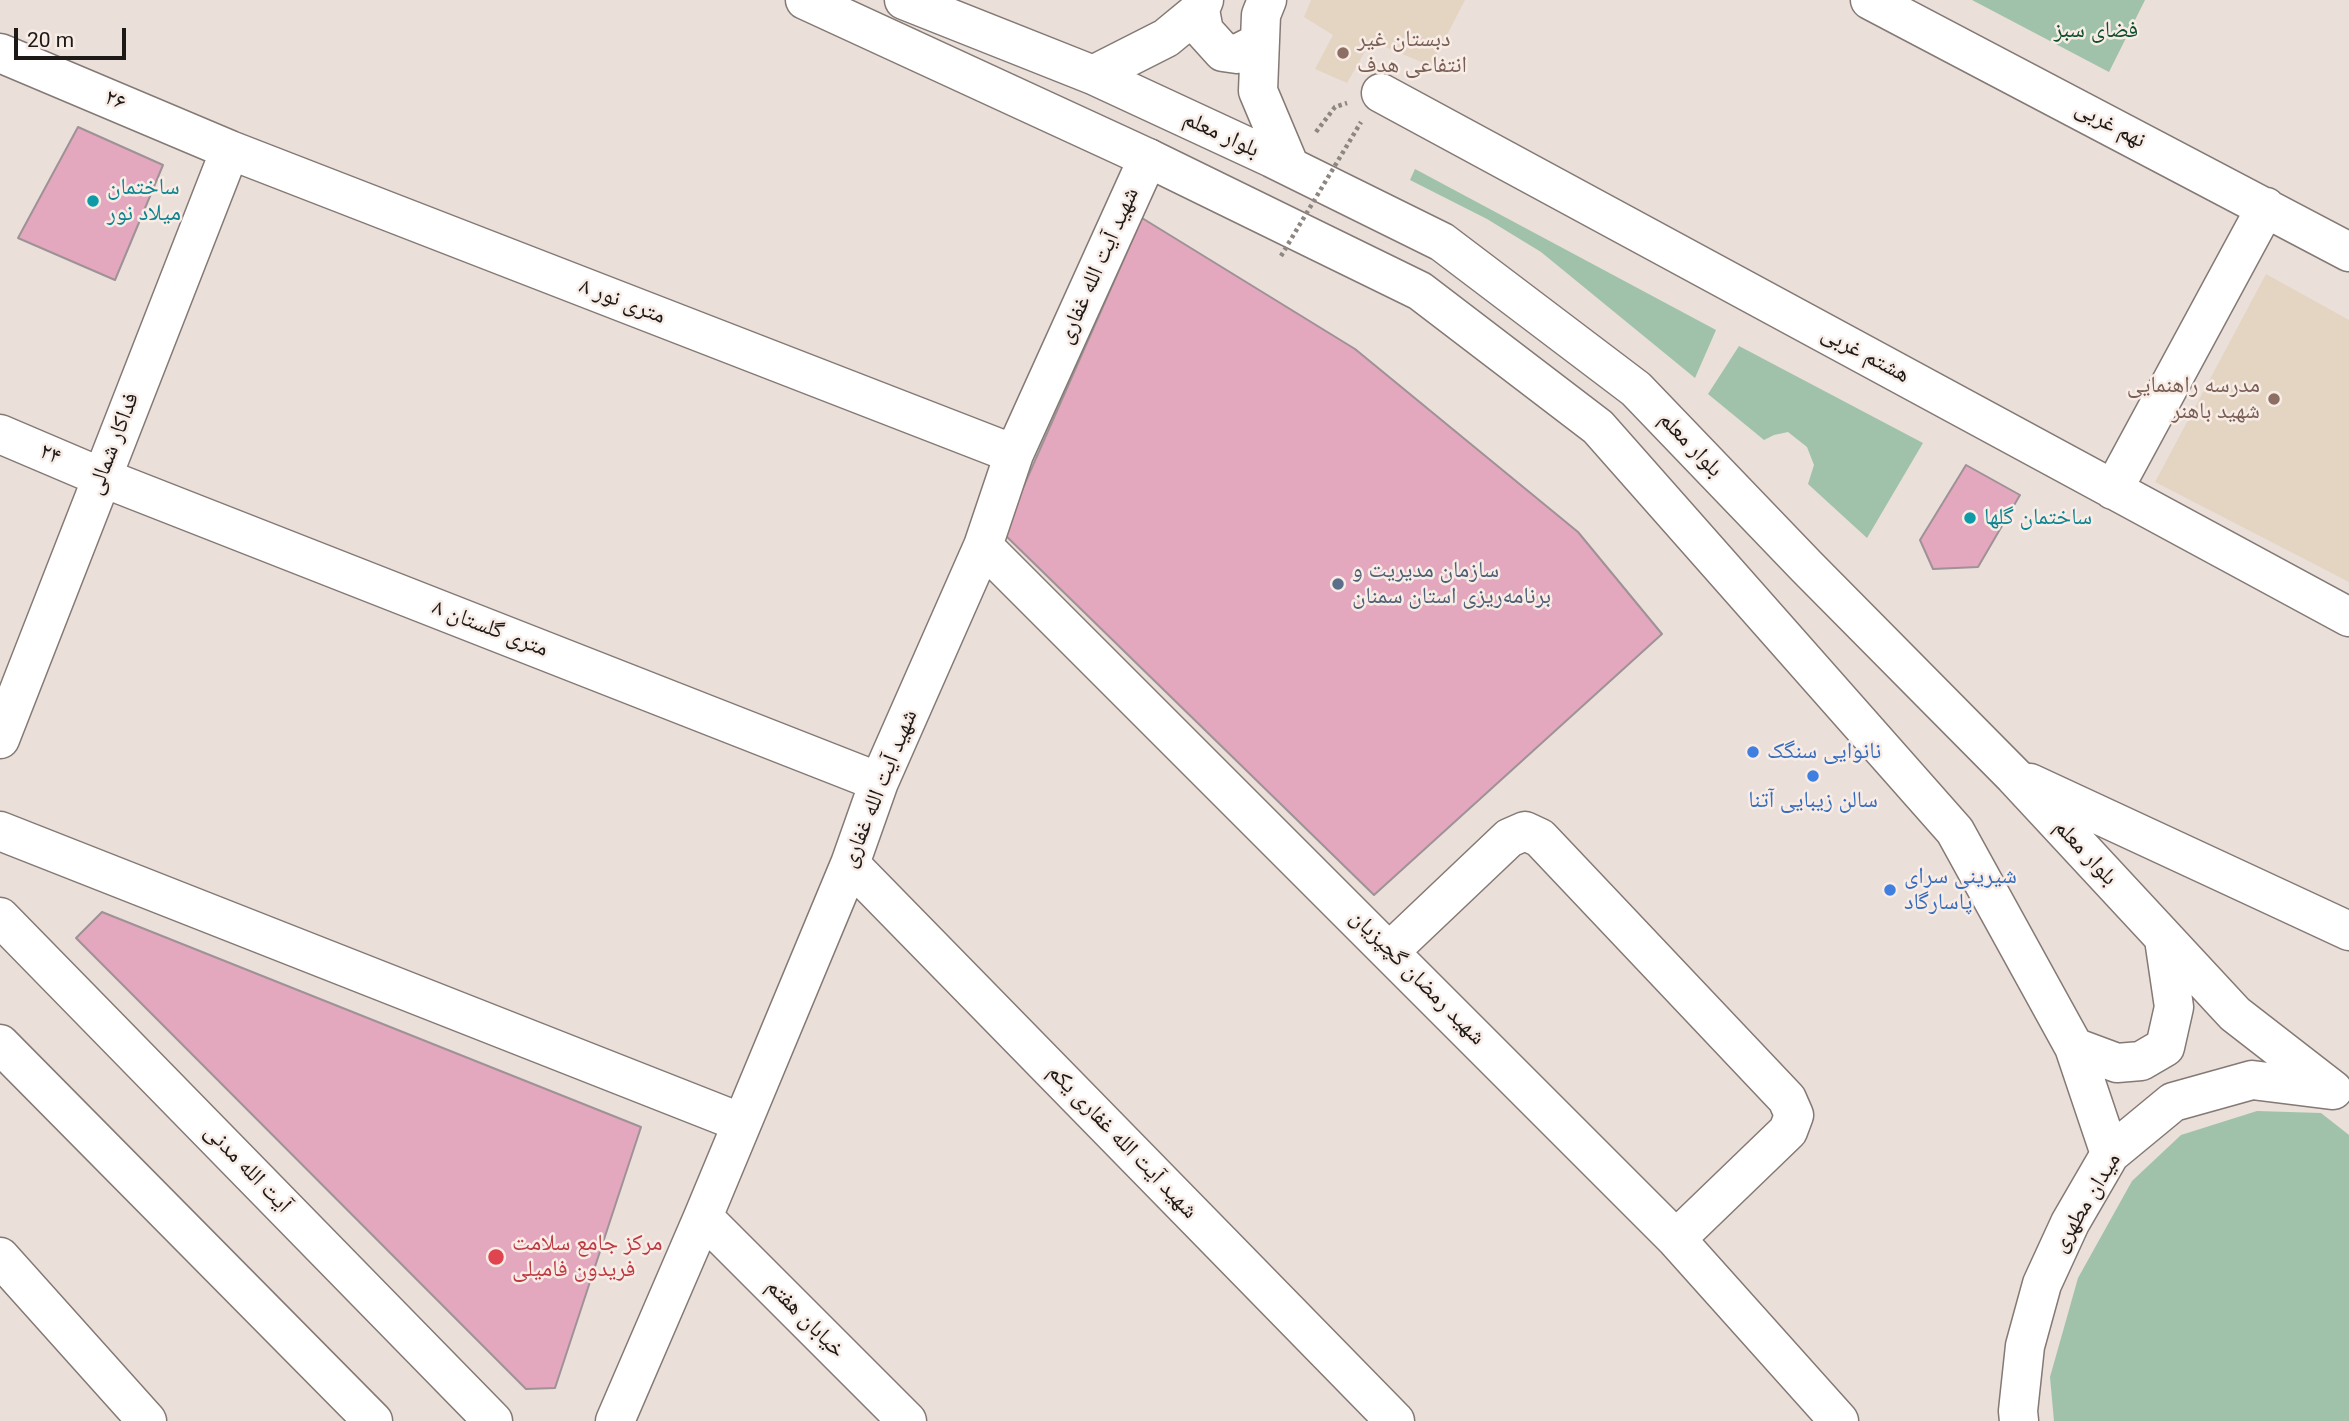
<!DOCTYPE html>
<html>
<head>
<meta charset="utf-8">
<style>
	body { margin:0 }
	#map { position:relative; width:2349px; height:1421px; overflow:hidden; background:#eadfd9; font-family:Roboto,sans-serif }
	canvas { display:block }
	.scale { position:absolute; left:14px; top:28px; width:112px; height:32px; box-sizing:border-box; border:4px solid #1d1917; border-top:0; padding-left:9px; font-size:21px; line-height:24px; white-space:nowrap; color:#1d1917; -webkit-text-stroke:5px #f8ece6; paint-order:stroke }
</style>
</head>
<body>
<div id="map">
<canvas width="2349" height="1421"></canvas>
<div class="scale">20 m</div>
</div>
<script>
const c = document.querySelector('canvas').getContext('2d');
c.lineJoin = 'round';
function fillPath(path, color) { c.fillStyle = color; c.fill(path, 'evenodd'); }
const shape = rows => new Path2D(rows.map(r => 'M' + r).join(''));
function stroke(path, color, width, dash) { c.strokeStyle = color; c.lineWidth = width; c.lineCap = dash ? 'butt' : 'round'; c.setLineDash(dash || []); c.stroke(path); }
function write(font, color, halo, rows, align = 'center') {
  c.font = font + ' Roboto,"Noto Naskh Arabic",sans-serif'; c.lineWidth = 5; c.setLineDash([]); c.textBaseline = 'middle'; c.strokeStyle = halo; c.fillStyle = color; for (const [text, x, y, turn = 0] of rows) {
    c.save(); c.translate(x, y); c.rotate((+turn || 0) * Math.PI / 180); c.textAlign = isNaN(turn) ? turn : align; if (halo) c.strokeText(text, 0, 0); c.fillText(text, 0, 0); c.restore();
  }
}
fillPath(shape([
	[1311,0,1465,0,1431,66,1371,41,1347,83,1315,69,1333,35,1304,17],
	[2266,274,2349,320,2349,582,2155,482]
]), '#e4d5c3');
fillPath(shape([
	[1972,0,2145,0,2109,72],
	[1415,169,1716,330,1695,378,1541,252,1487,219,1410,180],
	[1739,346,1923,443,1867,538,1808,484,1814,465,1807,447,1788,432,1774,435,1764,440,1708,394],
	[2257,1111,2321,1113,2349,1135,2349,1421,2054,1421,2050,1377,2078,1278,2132,1181,2181,1135]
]), '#a0c2ab');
const building = shape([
	[78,127,163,165,115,280,18,238,78,127],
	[1142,218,1355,349,1578,532,1662,634,1374,895,1003,533,1142,218],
	[1966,465,2020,495,1978,567,1933,569,1920,540,1966,465],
	[102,912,641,1127,555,1388,526,1389,76,938,102,912]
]);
fillPath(building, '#e3a7be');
stroke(building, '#9e9296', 2);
const street = shape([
	[1870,0,2349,252],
	[0,53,230,150,1014,454],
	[1381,93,2349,617],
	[0,434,101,477,879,782],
	[2113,490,2266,207],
	[983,546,1676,1239,1839,1421],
	[0,739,230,150],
	[0,831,742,1123],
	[850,864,1395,1421],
	[0,917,493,1421],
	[1390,951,1509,838,1525,831,1540,838,1787,1099,1794,1115,1788,1131,1676,1239],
	[0,1044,373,1421],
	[703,1217,907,1421],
	[0,1257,147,1421],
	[615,1421,703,1217,850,864,879,782,983,546,1014,454,1148,158]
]);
const secondary = shape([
	[805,0,1148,158,1420,291,1598,427,1955,831,2074,1047,2110,1154],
	[904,0,1093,75,1272,158,1442,242,1636,389,1806,566,2014,776,2235,1014,2333,1090],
	[1267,0,1261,15,1258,91,1290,167],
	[1200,10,1204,31,1223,52,1237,54,1260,42],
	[1093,75,1166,38,1200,10,1204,0],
	[2030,783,2349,931],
	[2074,1047,2117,1063,2141,1061,2165,1047,2174,1007,2164,939],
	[2019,1421,2018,1411,2025,1346,2042,1284,2070,1223,2110,1154,2173,1102,2252,1080,2332,1090]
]);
stroke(street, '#847974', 41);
stroke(secondary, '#847974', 41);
stroke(shape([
	[1316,132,1335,107,1347,103]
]), '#8d8681', 4.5, [3.5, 3.5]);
stroke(street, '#fff', 38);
stroke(secondary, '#fff', 38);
stroke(shape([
	[1281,256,1361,122]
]), '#8d8681', 4.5, [3.5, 3.5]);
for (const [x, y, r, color] of [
	[1343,53,7,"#8d6e63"],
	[93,201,7,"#0f9aa8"],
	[2274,399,7,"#8d6e63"],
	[1970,518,7,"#0f9aa8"],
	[1338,584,7,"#5c6f8a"],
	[1753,752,7,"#3f7fe0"],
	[1813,776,7,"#3f7fe0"],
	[1890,890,7,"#3f7fe0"],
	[496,1257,9,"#e0444e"]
]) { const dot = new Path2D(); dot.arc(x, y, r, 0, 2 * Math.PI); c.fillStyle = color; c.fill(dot); stroke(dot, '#f8ece6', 2.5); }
write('23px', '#0e4f2d', '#f8ece6', [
	["فضای سبز",2096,31]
]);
write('23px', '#785e54', '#f8ece6', [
	["دبستان غیر",1357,40],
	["انتفاعی هدف",1357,66],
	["مدرسه راهنمایی",2260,386,"right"],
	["شهید باهنر",2260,412,"right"]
], 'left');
write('23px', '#1d1917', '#f8ece6', [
	["۲۶",115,101,23],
	["نهم غربی",2110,125,28],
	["بلوار معلم",1221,135,25],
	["شهید آیت الله غفاری",1099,266,-66],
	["۸ متری نور",622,302,21],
	["هشتم غربی",1865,355,28],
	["فداکار شمالی",114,444,-69],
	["بلوار معلم",1690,445,46],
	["۲۴",50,455,23],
	["۸ متری گلستان",490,629,21],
	["شهید آیت الله غفاری",880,789,-68],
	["بلوار معلم",2085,853,47],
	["شهید رمضان گچپزیان",1417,978,45],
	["شهید آیت الله غفاری یکم",1122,1142,46],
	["آیت الله مدنی",247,1169,46],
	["میدان مطهری",2087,1203,-59],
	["خیابان هفتم",805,1319,45]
]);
write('23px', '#0d838f', '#f8ece6', [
	["ساختمان",107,188],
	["میلاد نور",107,214],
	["ساختمان گلها",1984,518]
], 'left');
write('23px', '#4e5e75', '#f8ece6', [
	["سازمان مدیریت و",1352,571],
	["برنامه‌ریزی استان سمنان",1352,597]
], 'left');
write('23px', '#366cbe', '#f8ece6', [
	["نانوایی سنگک",1767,752],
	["سالن زیبایی آتنا",1813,801,"center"],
	["شیرینی سرای",1904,877],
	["پاسارگاد",1904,903]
], 'left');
write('23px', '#be3a42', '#f8ece6', [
	["مرکز جامع سلامت",512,1244],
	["فریدون فامیلی",512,1270]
], 'left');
</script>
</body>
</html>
